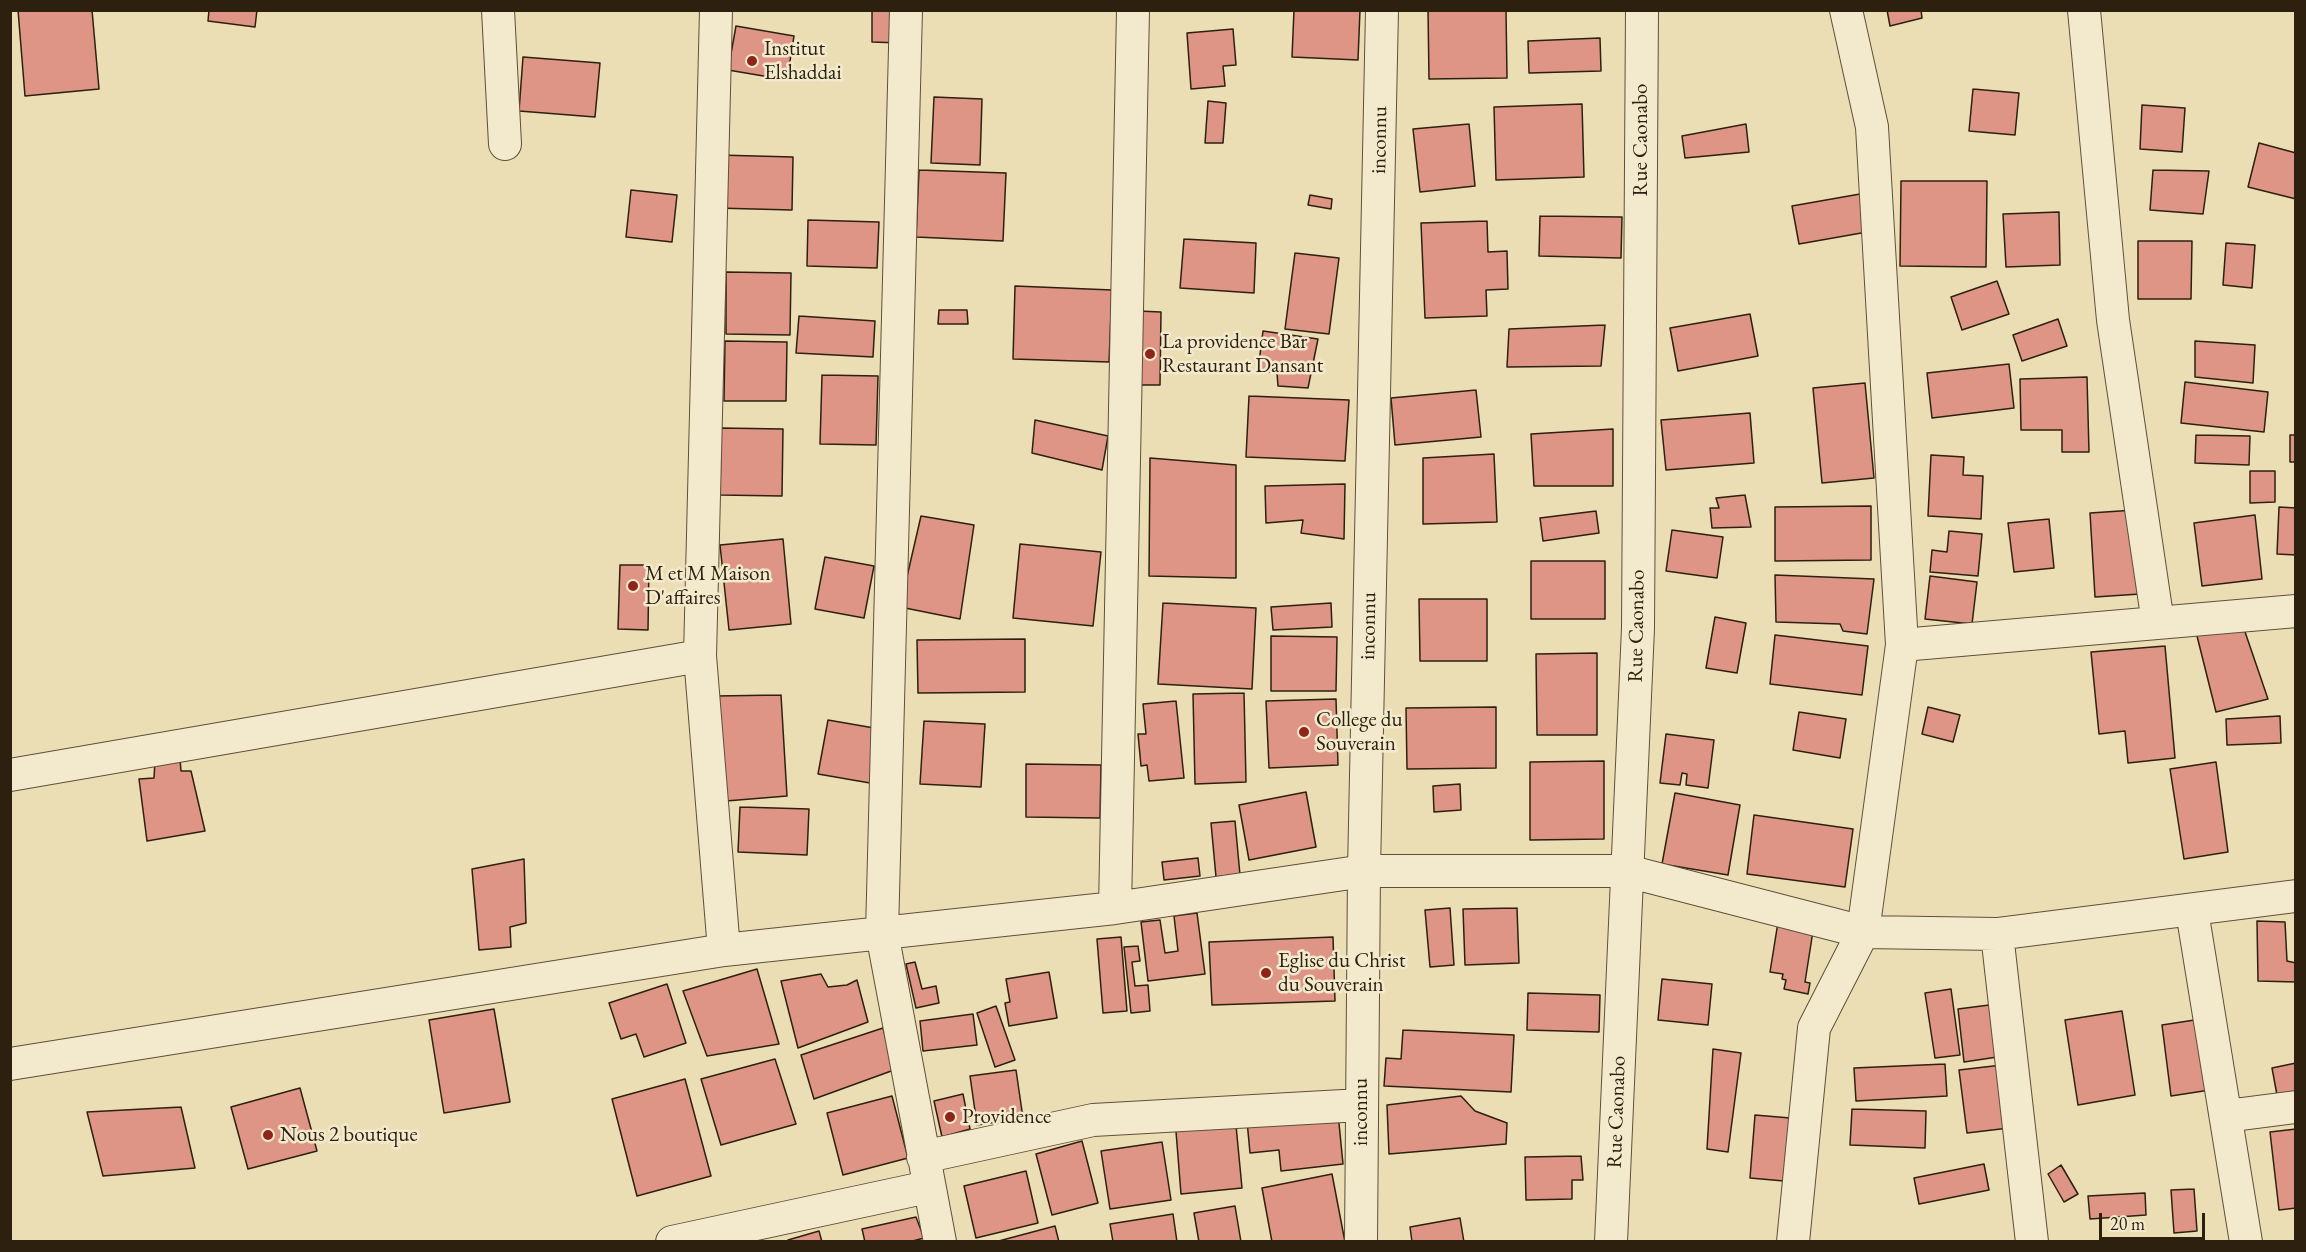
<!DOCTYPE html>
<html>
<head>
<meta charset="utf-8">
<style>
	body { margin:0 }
	#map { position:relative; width:2306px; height:1252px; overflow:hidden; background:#ecdeb4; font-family:"EB Garamond",serif }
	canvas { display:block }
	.frame { position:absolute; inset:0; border:12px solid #2d200e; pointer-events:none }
	.scale { position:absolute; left:2099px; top:1213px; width:106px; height:27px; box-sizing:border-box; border:3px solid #2d200e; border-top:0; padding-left:8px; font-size:18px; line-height:21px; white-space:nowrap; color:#2d200e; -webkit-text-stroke:4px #f3eace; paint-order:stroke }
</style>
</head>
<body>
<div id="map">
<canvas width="2306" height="1252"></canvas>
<div class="frame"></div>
<div class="scale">20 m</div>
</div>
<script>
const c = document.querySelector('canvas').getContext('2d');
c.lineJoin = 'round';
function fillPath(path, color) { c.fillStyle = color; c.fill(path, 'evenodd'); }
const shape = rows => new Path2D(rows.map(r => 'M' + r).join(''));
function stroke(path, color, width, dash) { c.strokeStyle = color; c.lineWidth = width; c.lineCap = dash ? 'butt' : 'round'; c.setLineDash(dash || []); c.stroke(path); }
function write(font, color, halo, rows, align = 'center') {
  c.font = font + ' "EB Garamond",serif'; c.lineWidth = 5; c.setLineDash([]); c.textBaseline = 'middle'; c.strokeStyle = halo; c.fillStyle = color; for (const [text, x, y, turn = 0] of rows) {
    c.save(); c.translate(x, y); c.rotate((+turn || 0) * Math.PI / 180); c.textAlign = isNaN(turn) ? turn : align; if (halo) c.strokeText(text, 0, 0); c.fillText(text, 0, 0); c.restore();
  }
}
const building = shape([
	[18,10,92,10,99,89,25,96,18,10],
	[209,10,257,10,255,27,208,21,209,10],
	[872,10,900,10,900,43,872,42,872,10],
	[1294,10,1360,10,1358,60,1292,57,1294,10],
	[1428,10,1506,10,1507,78,1429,79,1428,10],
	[1887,10,1921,10,1922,18,1890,26,1887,10],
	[736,26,794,36,787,80,728,70,736,26],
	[1233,29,1236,65,1223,66,1225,86,1191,89,1187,33,1233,29],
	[1600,38,1601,71,1529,73,1528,41,1600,38],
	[523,57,600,63,595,117,519,111,523,57],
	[1973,89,2019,93,2015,135,1969,131,1973,89],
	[934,97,982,99,980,165,931,163,934,97],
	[1208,101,1226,103,1223,143,1205,143,1208,101],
	[1582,104,1584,177,1496,180,1494,107,1582,104],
	[2142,105,2185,108,2182,152,2140,149,2142,105],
	[1469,124,1475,186,1420,192,1413,129,1469,124],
	[1746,124,1749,152,1685,158,1682,136,1746,124],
	[2259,143,2296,153,2296,199,2248,187,2259,143],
	[718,155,793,157,792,210,716,208,718,155],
	[919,170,1006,173,1003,241,916,237,919,170],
	[2153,170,2209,171,2203,214,2150,210,2153,170],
	[1901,181,1987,181,1986,267,1900,266,1901,181],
	[631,190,677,195,672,242,626,237,631,190],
	[1860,194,1867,232,1799,244,1792,206,1860,194],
	[1310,195,1332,199,1331,209,1308,205,1310,195],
	[2059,212,2060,265,2006,267,2003,214,2059,212],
	[1540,216,1622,217,1621,258,1539,256,1540,216],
	[808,220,879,222,877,268,807,266,808,220],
	[1487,221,1488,252,1507,251,1508,289,1486,290,1487,316,1425,318,1421,223,1487,221],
	[1184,239,1256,243,1254,293,1180,288,1184,239],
	[2138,241,2192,241,2191,299,2138,299,2138,241],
	[2226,243,2255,245,2252,288,2223,285,2226,243],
	[1295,253,1339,258,1329,334,1285,329,1295,253],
	[726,272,791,273,790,335,726,334,726,272],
	[1997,281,2009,314,1962,330,1951,297,1997,281],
	[1015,286,1112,290,1109,362,1013,359,1015,286],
	[939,310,967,310,968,324,938,324,939,310],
	[1138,311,1161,312,1160,385,1137,385,1138,311],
	[1750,314,1758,356,1678,371,1670,328,1750,314],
	[799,316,875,321,873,357,796,353,799,316],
	[2058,319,2067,346,2022,361,2013,335,2058,319],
	[1605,325,1601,366,1507,367,1509,329,1605,325],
	[1263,331,1318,339,1308,388,1278,386,1277,373,1258,370,1263,331],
	[725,341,787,342,786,401,724,401,725,341],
	[2195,341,2255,345,2253,383,2195,377,2195,341],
	[2009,364,2014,408,1932,418,1927,373,2009,364],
	[822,375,878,376,876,445,820,444,822,375],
	[2087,377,2089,452,2062,452,2062,430,2021,430,2020,379,2087,377],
	[2185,382,2268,392,2264,432,2181,423,2185,382],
	[1865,383,1874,478,1822,483,1813,388,1865,383],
	[1476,390,1481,437,1395,445,1391,398,1476,390],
	[1249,396,1349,400,1345,461,1246,457,1249,396],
	[1750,413,1754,463,1666,470,1661,420,1750,413],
	[1035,420,1108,436,1102,470,1032,453,1035,420],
	[721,428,783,429,782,496,720,495,721,428],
	[1613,429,1613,486,1534,486,1531,434,1613,429],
	[2196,435,2250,436,2249,465,2195,463,2196,435],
	[2290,435,2296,435,2296,462,2290,462,2290,435],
	[1494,454,1497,522,1423,524,1423,458,1494,454],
	[1931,455,1964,457,1963,475,1983,476,1981,519,1928,516,1931,455],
	[1150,458,1236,465,1236,578,1149,576,1150,458],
	[2250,471,2275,471,2275,502,2250,503,2250,471],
	[1345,484,1344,539,1301,533,1303,520,1266,523,1265,486,1345,484],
	[1745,495,1751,527,1712,528,1710,508,1719,508,1716,498,1745,495],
	[1871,506,1871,560,1775,561,1775,507,1871,506],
	[2279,507,2296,508,2296,555,2277,554,2279,507],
	[2135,510,2140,594,2095,597,2090,513,2135,510],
	[1596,511,1599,533,1543,541,1540,518,1596,511],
	[2255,515,2262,579,2202,586,2194,523,2255,515],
	[921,516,974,525,960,619,900,607,921,516],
	[2049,519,2054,568,2014,572,2008,523,2049,519],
	[1672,530,1723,537,1717,578,1666,571,1672,530],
	[1949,531,1982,534,1978,576,1930,572,1932,550,1947,552,1949,531],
	[783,539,791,624,729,630,720,545,783,539],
	[1020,544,1101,552,1093,626,1013,618,1020,544],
	[825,557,874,566,864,618,815,609,825,557],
	[1531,561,1605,561,1605,619,1531,619,1531,561],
	[620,565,649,565,648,630,618,629,620,565],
	[1775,575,1874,579,1867,634,1843,631,1840,624,1776,622,1775,575],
	[1930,576,1977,582,1972,624,1925,619,1930,576],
	[1419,599,1487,599,1487,661,1420,661,1419,599],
	[1163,603,1256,608,1252,689,1158,684,1163,603],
	[1331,603,1332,627,1273,630,1271,607,1331,603],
	[1715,617,1746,623,1737,673,1706,668,1715,617],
	[2243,626,2268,699,2216,712,2196,632,2243,626],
	[1775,635,1868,646,1862,695,1770,684,1775,635],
	[1271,636,1337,637,1336,691,1271,691,1271,636],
	[1025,639,1025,692,918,693,917,640,1025,639],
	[2165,646,2175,758,2128,763,2125,731,2099,734,2091,652,2165,646],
	[1597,653,1597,735,1537,735,1536,654,1597,653],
	[1244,693,1246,782,1195,784,1193,694,1244,693],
	[781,695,787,796,726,801,715,696,781,695],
	[1336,699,1338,765,1269,768,1266,701,1336,699],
	[1176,701,1184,778,1149,781,1147,765,1141,766,1138,734,1146,734,1143,704,1176,701],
	[1496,707,1496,768,1407,769,1406,708,1496,707],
	[1928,707,1960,715,1953,742,1922,734,1928,707],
	[1799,712,1846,719,1840,758,1793,750,1799,712],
	[2280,716,2281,743,2227,745,2226,719,2280,716],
	[828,720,880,729,870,783,818,774,828,720],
	[924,721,985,724,981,787,920,784,924,721],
	[1666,734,1714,740,1708,788,1686,785,1687,774,1682,773,1680,785,1660,783,1666,734],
	[180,759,181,771,191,771,205,831,147,841,139,779,154,778,155,761,180,759],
	[1604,761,1604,839,1530,840,1530,762,1604,761],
	[2216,762,2228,852,2184,859,2170,769,2216,762],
	[1026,764,1101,765,1100,818,1026,817,1026,764],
	[1460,784,1461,810,1434,812,1433,786,1460,784],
	[1306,792,1316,847,1249,860,1239,805,1306,792],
	[1675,793,1740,805,1728,875,1662,864,1675,793],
	[740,807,809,809,807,855,738,852,740,807],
	[1754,815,1853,829,1845,887,1747,874,1754,815],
	[1235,821,1240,875,1216,877,1211,823,1235,821],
	[1198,858,1200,876,1164,880,1162,862,1198,858],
	[524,859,526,923,510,927,511,947,479,950,472,869,524,859],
	[1450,908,1454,965,1430,967,1425,910,1450,908],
	[1517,908,1519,963,1465,965,1463,909,1517,908],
	[1197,913,1205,974,1148,981,1141,922,1160,920,1165,953,1178,951,1174,916,1197,913],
	[1779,916,1813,931,1805,982,1810,983,1808,994,1784,989,1786,980,1782,979,1783,974,1770,972,1779,916],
	[2257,921,2285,922,2287,961,2296,963,2296,982,2258,981,2257,921],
	[1121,937,1127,1011,1103,1013,1097,939,1121,937],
	[1333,937,1335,1001,1212,1005,1209,942,1333,937],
	[1138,946,1140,961,1132,962,1135,986,1148,985,1150,1011,1131,1013,1124,947,1138,946],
	[915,962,922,989,936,986,939,1003,916,1008,906,964,915,962],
	[757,969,779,1044,707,1056,683,991,757,969],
	[1049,972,1057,1018,1009,1026,1005,1003,1010,1002,1006,979,1049,972],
	[821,974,828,987,847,985,857,980,868,1022,798,1048,781,981,821,974],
	[1662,979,1712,984,1708,1025,1658,1020,1662,979],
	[667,984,686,1043,644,1057,636,1034,621,1039,609,1003,667,984],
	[1951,989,1960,1055,1935,1058,1925,993,1951,989],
	[1528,993,1600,995,1599,1032,1527,1030,1528,993],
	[1997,1004,2004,1056,1964,1062,1958,1009,1997,1004],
	[996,1006,1015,1060,995,1067,977,1013,996,1006],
	[494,1009,510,1102,444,1113,429,1020,494,1009],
	[2122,1011,2135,1095,2078,1105,2065,1020,2122,1011],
	[973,1014,977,1045,923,1051,920,1021,973,1014],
	[2201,1019,2210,1090,2171,1096,2162,1025,2201,1019],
	[883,1028,894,1070,814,1099,801,1055,883,1028],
	[1403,1030,1514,1035,1511,1092,1384,1086,1386,1058,1401,1059,1403,1030],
	[1713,1049,1741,1053,1728,1152,1707,1149,1713,1049],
	[775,1059,796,1124,721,1145,701,1079,775,1059],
	[2296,1063,2296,1092,2277,1095,2272,1068,2296,1063],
	[1945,1064,1947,1096,1856,1101,1854,1068,1945,1064],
	[2002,1065,2009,1128,1967,1133,1959,1070,2002,1065],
	[1016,1070,1023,1118,977,1125,970,1076,1016,1070],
	[685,1079,711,1176,637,1196,612,1099,685,1079],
	[300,1088,317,1151,248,1169,231,1107,300,1088],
	[963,1094,970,1129,942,1137,934,1101,963,1094],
	[892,1096,908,1158,843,1175,827,1113,892,1096],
	[1461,1096,1475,1111,1507,1123,1506,1144,1389,1154,1387,1105,1461,1096],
	[181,1107,195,1168,103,1176,87,1112,181,1107],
	[1852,1109,1926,1111,1925,1148,1850,1145,1852,1109],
	[1338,1113,1343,1164,1281,1171,1279,1150,1250,1153,1247,1121,1338,1113],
	[1235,1115,1242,1188,1181,1194,1175,1119,1235,1115],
	[1755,1115,1790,1118,1784,1181,1750,1178,1755,1115],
	[2296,1129,2296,1208,2279,1210,2270,1132,2296,1129],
	[1082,1141,1098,1203,1052,1215,1036,1154,1082,1141],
	[1162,1142,1171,1200,1110,1209,1101,1151,1162,1142],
	[1581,1156,1583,1180,1572,1180,1572,1199,1526,1200,1525,1157,1581,1156],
	[1984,1164,1989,1190,1919,1204,1914,1178,1984,1164],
	[2061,1165,2078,1194,2064,1202,2048,1174,2061,1165],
	[1026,1171,1038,1223,976,1238,964,1186,1026,1171],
	[1332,1174,1345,1242,1272,1242,1262,1188,1332,1174],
	[2194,1189,2197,1231,2174,1233,2171,1190,2194,1189],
	[2145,1193,2146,1215,2090,1219,2088,1196,2145,1193],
	[1235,1206,1241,1242,1199,1242,1194,1213,1235,1206],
	[1173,1214,1177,1242,1113,1242,1110,1224,1173,1214],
	[916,1217,924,1238,909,1242,865,1242,862,1229,916,1217],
	[1460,1218,1464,1242,1412,1242,1410,1227,1460,1218],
	[1055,1226,1059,1242,995,1242,1055,1226],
	[819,1231,822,1242,789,1242,788,1240,819,1231]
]);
fillPath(building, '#de9585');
stroke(building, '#2d200e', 1.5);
const minor = shape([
	[498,10,505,144],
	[906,10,882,933,940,1242],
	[2084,10,2113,320,2158,623],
	[1902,645,2296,611],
	[700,656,716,10],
	[10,775,700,656,724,950],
	[1115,908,1133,10],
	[2192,911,2246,1242],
	[1997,934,2032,1242],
	[10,1064,724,950,1115,908,1364,871,1627,871,1863,932,1997,934,2296,896],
	[2226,1116,2296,1107],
	[923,1157,1093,1120,1361,1105],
	[672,1242,928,1187],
	[1361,1242,1364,871,1382,10],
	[1611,1242,1638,628,1642,10],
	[1793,1242,1814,1028,1863,932,1902,645,1872,127,1846,10]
]);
stroke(minor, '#5d5038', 34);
stroke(minor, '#f3eace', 32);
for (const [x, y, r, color] of [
	[752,61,6,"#8f2418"],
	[1150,354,6,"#8f2418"],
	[633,586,6,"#8f2418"],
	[1304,732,6,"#8f2418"],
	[1266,973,6,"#8f2418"],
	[950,1117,6,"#8f2418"],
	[268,1135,6,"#8f2418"]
]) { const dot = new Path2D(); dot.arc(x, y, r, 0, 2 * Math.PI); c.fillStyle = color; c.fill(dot); stroke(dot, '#f3eace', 2); }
write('21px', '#2d200e', '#f3eace', [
	["Institut",764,49],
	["Elshaddai",764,73],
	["La providence Bar",1162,342],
	["Restaurant Dansant",1162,366],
	["M et M Maison",645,574],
	["D'affaires",645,598],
	["College du",1316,720],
	["Souverain",1316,744],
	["Eglise du Christ",1278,961],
	["du Souverain",1278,985],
	["Providence",962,1117],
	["Nous 2 boutique",280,1135]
], 'left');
write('21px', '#2d200e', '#f3eace', [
	["inconnu",1380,140,-89],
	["Rue Caonabo",1641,140,-90],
	["inconnu",1369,626,-89],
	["Rue Caonabo",1637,626,-89],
	["inconnu",1361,1112,-90],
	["Rue Caonabo",1617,1112,-88]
]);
</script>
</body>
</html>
